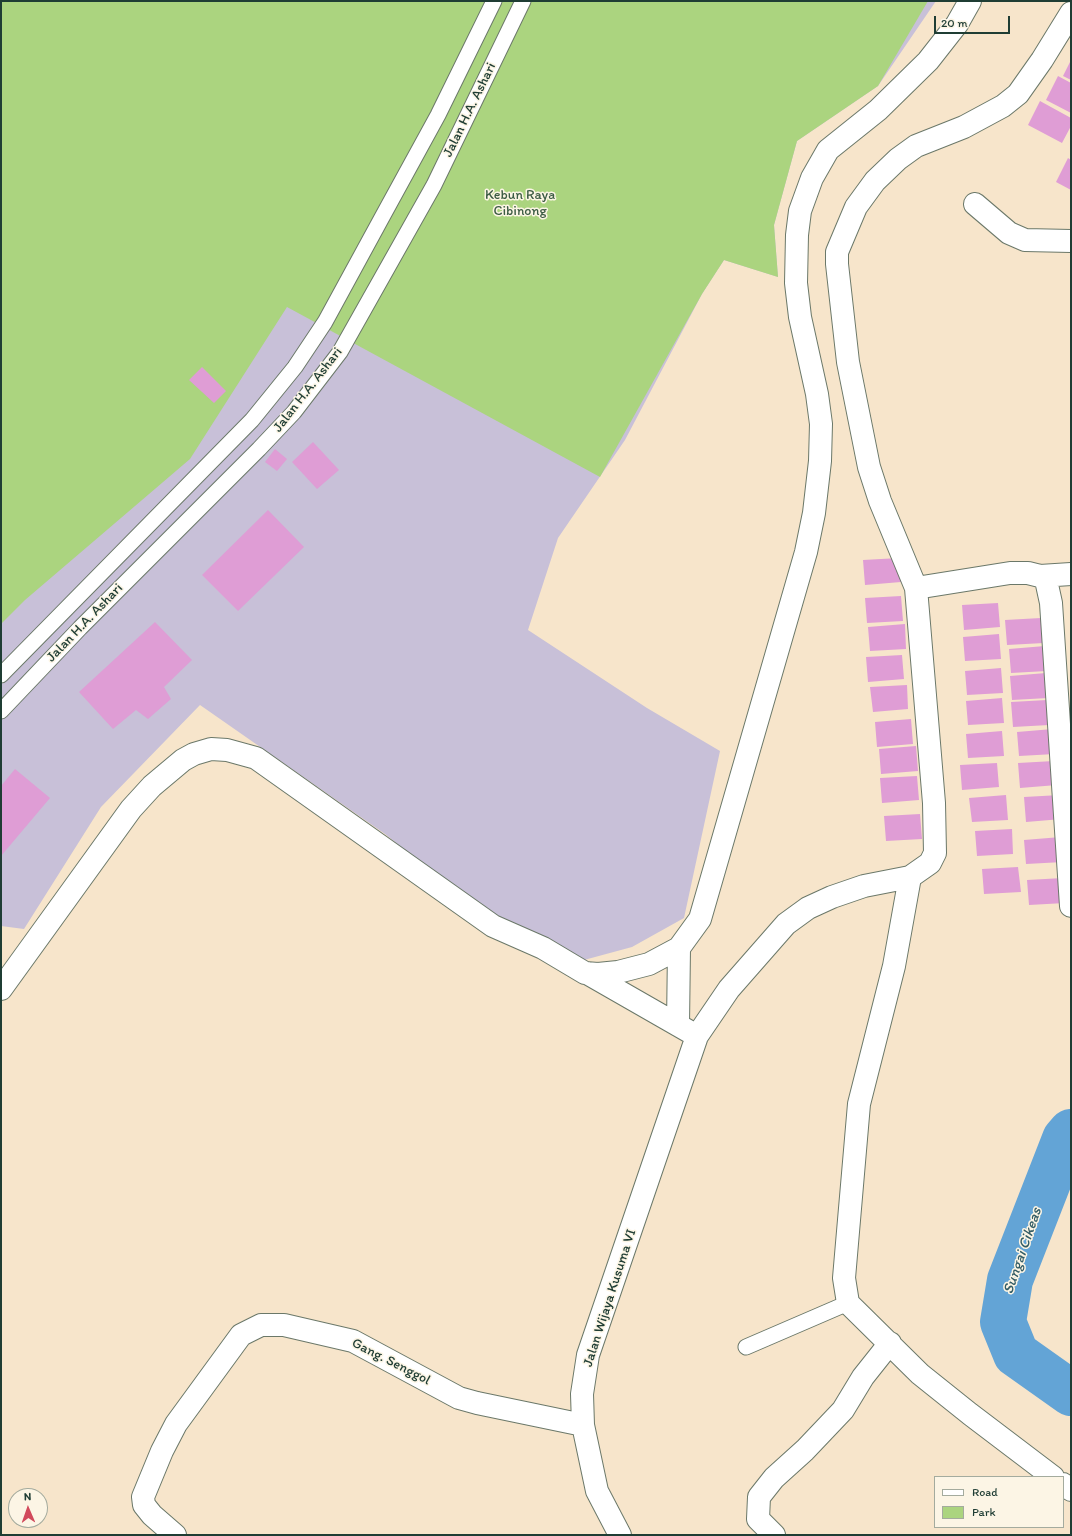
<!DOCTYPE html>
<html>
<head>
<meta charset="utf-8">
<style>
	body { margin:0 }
	#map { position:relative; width:1072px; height:1536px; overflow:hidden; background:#f7e5cb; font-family:Itim,sans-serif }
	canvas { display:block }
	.frame { position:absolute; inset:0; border:2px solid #1f3d34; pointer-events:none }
	.legend { position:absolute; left:934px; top:1476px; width:130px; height:52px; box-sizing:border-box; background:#fcf5e5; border:1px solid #a4ab9e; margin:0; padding:5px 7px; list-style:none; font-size:12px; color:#1f3d34 }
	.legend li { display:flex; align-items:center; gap:8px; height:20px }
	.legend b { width:20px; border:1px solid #a4ab9e }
	.north { position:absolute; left:8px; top:1488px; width:40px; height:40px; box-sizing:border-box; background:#fcf5e5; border:1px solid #a4ab9e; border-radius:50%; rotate:358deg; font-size:11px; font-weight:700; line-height:16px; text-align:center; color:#1f3d34 }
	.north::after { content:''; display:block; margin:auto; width:14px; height:18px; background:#d1495b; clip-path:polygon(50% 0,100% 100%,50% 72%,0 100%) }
	.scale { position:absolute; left:934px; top:16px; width:76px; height:18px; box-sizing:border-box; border:2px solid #1f3d34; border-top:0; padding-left:5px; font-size:12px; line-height:14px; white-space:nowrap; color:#1f3d34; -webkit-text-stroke:3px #fcf5e5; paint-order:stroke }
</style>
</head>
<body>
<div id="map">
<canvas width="1072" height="1536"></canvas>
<div class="frame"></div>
<ul class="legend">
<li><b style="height:5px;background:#fff"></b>Road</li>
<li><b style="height:11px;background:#abd47f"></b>Park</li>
</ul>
<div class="north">N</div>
<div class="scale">20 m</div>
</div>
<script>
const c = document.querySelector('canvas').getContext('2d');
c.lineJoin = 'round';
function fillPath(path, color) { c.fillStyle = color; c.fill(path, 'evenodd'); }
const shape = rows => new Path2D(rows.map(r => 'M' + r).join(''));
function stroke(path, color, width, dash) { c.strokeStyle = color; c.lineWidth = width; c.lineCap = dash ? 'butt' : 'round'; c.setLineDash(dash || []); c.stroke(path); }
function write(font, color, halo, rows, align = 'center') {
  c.font = font + ' Itim,sans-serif'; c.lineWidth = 3; c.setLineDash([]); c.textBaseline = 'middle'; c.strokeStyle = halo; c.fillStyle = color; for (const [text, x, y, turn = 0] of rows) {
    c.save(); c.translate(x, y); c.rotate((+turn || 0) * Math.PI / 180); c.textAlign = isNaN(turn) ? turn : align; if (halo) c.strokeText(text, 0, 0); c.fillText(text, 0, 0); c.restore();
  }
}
fillPath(shape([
	[1,1,936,1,878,86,797,141,774,225,778,277,724,260,702,294,625,440,558,538,528,630,647,708,720,751,684,918,632,947,584,960,479,910,385,834,200,705,101,807,24,929,1,926]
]), '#c8c0d8');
fillPath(shape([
	[1,1,928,1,878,86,797,141,774,225,778,277,724,260,702,294,600,477,287,307,190,459,25,600,1,624]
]), '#abd47f');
stroke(shape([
	[1071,1132,1065,1139,1010,1280,1003,1322,1016,1354,1071,1393]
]), '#63a4d6', 46);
fillPath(shape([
	[1071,60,1071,80,1063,76],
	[1058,76,1071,83,1071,113,1046,100],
	[1040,101,1071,118,1071,126,1062,143,1028,125],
	[1068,158,1071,160,1071,190,1056,182],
	[202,367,226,391,214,403,189,380],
	[313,442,339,470,317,489,292,462],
	[275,449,287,459,277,471,265,462],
	[268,510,304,547,238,611,202,575],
	[899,558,901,582,865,585,863,560],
	[901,596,903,621,867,623,865,598],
	[998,603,1000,627,964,630,962,605],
	[1041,618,1044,643,1007,645,1005,620],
	[155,622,192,660,164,687,171,699,148,719,136,710,113,729,79,692],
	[905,624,906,649,870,651,868,627],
	[999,634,1001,659,965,661,963,637],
	[1045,646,1047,671,1011,673,1009,649],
	[902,655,904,679,868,682,866,657],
	[1001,668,1003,693,967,695,965,671],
	[1046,673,1048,698,1012,700,1010,676],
	[907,685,908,709,873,712,870,687],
	[1002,698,1004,723,968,725,966,701],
	[1047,700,1049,725,1013,727,1011,702],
	[911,719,913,744,877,747,875,722],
	[1053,729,1055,754,1019,756,1017,732],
	[1002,731,1004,756,968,758,966,734],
	[916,746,918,771,881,774,879,749],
	[1054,761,1057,785,1020,788,1018,763],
	[997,763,999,787,962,790,960,765],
	[15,769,50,798,1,856,1,786],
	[917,776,919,800,882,803,880,778],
	[1006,795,1008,820,972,822,969,798],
	[1060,795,1062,819,1026,822,1024,797],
	[920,814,922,839,886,841,884,816],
	[1012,829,1013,854,977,856,975,831],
	[1061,837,1063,862,1026,864,1024,840],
	[1018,867,1021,892,984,894,982,869],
	[1063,878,1065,903,1029,905,1027,880]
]), '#df9dd5');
const service = shape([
	[1,675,252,420,295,367,325,322,380,221,438,115,494,1],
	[1,711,80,628,259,449,294,412,340,352,434,185,523,1],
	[746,1347,848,1303]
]);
const minor = shape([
	[975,204,1009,233,1025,240,1071,241],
	[1040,576,1071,574],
	[916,588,1010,573,1028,573,1040,576,1046,580,1051,603,1071,906],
	[910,877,894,966,859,1104,844,1278,848,1303,920,1374,970,1414,1053,1477],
	[587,973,697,1036],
	[1,989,131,809,152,786,183,760,194,754,211,749,227,750,256,758,493,926,543,948,585,973,598,974,618,972,649,964,679,948,700,919,806,552,814,513,820,461,821,424,817,394,800,317,796,283,797,235,800,211,812,178,828,150,878,110,928,61,957,24,970,1],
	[678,1025,679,948],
	[1063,1484,1071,1490],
	[175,1535,152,1515,144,1505,143,1497,162,1451,176,1424,241,1335,261,1325,284,1325,353,1341,459,1398,477,1403,583,1425],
	[620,1535,597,1491,583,1425,582,1394,588,1355,697,1036,729,989,786,924,808,908,832,897,864,886,910,877,930,863,935,853,934,803,916,588,880,501,869,467,848,362,837,264,837,252,856,207,875,181,898,159,916,146,964,127,1003,106,1018,94,1042,60,1071,13],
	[774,1535,758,1519,759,1497,774,1478,805,1450,843,1410,863,1377,890,1343]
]);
stroke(service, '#6b7869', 17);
stroke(minor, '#6b7869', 24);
stroke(service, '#fff', 15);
stroke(minor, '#fff', 22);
write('14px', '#1f3d34', '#fcf5e5', [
	["Jalan H.A. Ashari",470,110,-64],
	["Jalan H.A. Ashari",308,390,-52],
	["Jalan H.A. Ashari",85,623,-46],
	["Jalan Wijaya Kusuma VI",610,1298,-72],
	["Gang. Senggol",391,1362,27]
]);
write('14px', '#3b5b43', '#fcf5e5', [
	["Kebun Raya",520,195],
	["Cibinong",520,211]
]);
write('italic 15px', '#335c65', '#fcf5e5', [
	["Sungai Cikeas",1023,1251,-71]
]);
</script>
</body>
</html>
